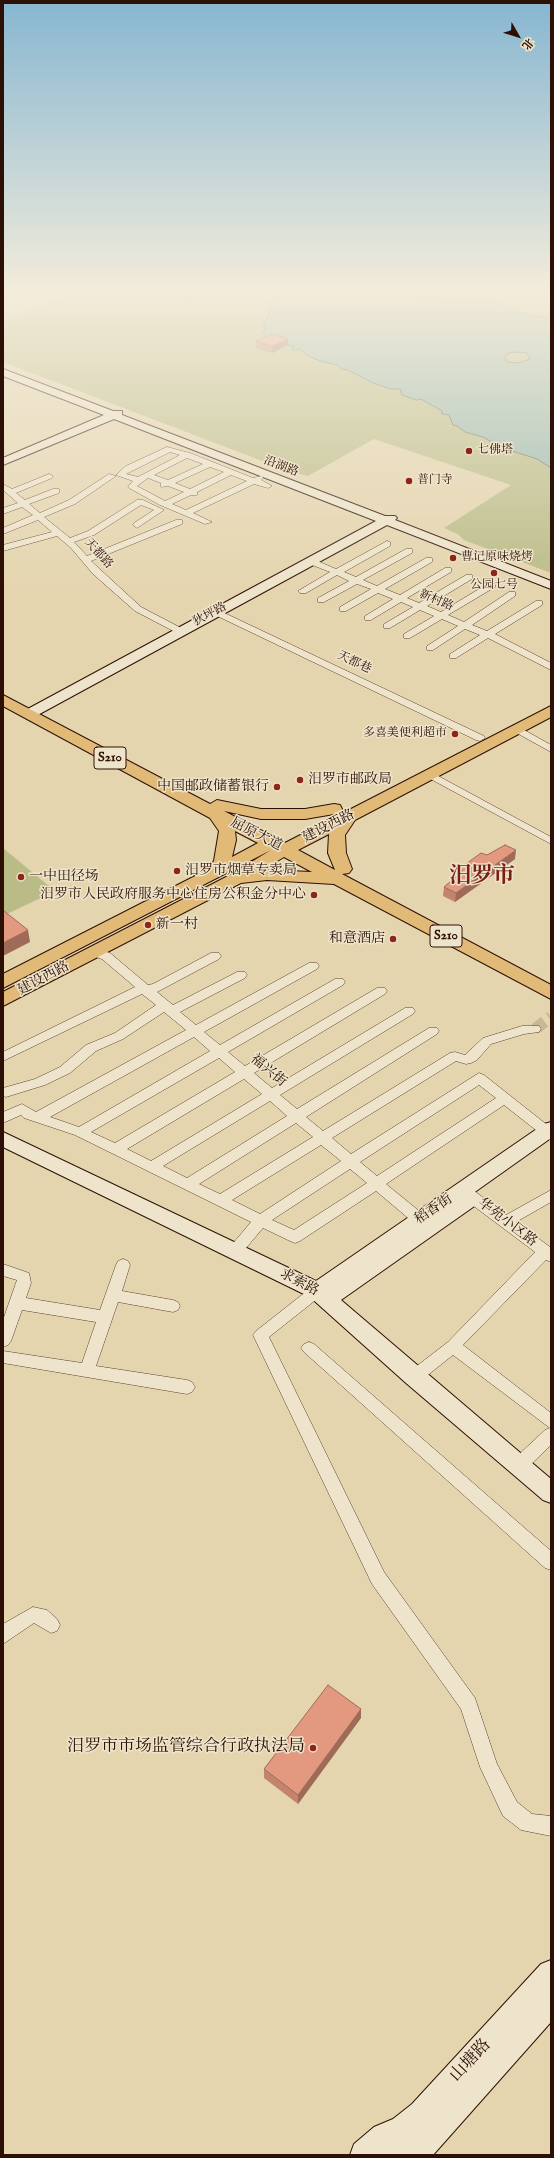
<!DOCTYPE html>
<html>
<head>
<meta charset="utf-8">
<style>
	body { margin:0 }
	#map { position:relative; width:554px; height:2158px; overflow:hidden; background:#e5d5af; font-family:"IM FELL English","Noto Serif SC",serif }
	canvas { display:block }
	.frame { position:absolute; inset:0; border:4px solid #2d1005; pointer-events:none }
	.north { position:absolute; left:498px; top:16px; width:40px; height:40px; -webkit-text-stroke:3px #eee4cb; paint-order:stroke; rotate:129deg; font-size:11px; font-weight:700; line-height:16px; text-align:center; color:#2d1005 }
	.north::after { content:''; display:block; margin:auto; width:14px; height:18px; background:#2d1005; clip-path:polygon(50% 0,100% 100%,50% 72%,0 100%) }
</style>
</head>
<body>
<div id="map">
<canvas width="554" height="2158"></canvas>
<div class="frame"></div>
<div class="north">北</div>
</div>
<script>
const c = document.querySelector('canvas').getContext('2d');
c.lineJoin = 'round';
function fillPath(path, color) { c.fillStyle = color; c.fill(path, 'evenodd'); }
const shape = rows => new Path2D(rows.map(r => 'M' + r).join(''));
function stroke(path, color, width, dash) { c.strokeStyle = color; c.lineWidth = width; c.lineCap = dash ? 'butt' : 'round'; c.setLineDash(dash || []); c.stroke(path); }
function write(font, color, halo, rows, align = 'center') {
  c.font = font + ' "IM FELL English","Noto Serif SC",serif'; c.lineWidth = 3; c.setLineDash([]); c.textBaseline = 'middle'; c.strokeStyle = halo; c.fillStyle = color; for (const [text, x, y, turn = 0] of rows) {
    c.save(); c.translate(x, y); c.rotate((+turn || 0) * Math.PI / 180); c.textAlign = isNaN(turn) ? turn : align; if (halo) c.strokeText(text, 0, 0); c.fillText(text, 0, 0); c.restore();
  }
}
fillPath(shape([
	[45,291,551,291,551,573,464,540,458,534,444,528,511,485,374,439,308,476,286,470,3,362,3,320,61,297],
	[3,848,55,891,3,916]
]), '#babc87');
const water = shape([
	[162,291,245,291,219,292,192,297,170,295,162,291],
	[293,291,414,291,416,292,410,296,440,298,449,303,492,303,511,307,520,313,551,319,551,468,537,459,500,447,483,437,465,432,457,426,453,425,449,415,442,414,442,411,421,399,416,400,402,395,400,389,391,389,373,383,348,370,342,369,337,365,320,361,307,355,300,349,294,350,292,349,294,347,265,336,262,333,266,328,263,326,269,314,272,300,293,291],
	[513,352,527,353,530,359,519,363,507,362,505,358,507,354,513,352]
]);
fillPath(water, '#96b8af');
stroke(water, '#6c756b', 1);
stroke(shape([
	[535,1029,551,1017]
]), '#c9b796', 12, [12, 6]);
const street = shape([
	[167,447,190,453,253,478,262,476,263,478,261,480,272,486,268,488,254,484,193,513,212,522,205,524,160,505,129,488,128,486,133,481,116,475,126,466,167,447],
	[170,452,180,455,138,477,126,474,170,452],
	[187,458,203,464,168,480,154,475,187,458],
	[210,467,224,472,190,489,175,483,210,467],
	[231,475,247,481,186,510,172,504,191,495,197,495,197,492,231,475],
	[148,478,161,483,161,487,168,486,184,492,165,501,137,486,148,478],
	[49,474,53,476,52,478,16,493,25,500,53,489,59,489,59,493,29,504,40,513,69,500,109,474,116,476,75,504,44,517,70,538,88,531,137,500,143,500,164,510,137,528,133,525,134,523,154,510,141,505,94,535,74,542,87,556,176,520,182,520,182,524,91,561,141,607,183,629,183,633,177,633,135,611,93,574,71,548,57,536,3,551,3,545,52,532,38,520,3,534,3,528,33,515,22,507,3,514,3,508,18,503,3,490,3,484,12,489,49,474],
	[387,541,390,542,390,546,344,572,356,577,406,549,412,549,412,553,363,580,377,586,426,558,432,558,432,562,385,589,400,595,445,568,451,568,451,572,407,598,419,603,466,575,472,575,472,579,427,606,441,612,489,583,495,583,495,587,448,615,464,622,509,592,515,592,515,596,472,625,487,631,536,601,542,601,542,605,495,634,551,663,551,670,488,638,456,658,450,658,450,654,480,635,465,629,433,650,427,650,427,646,458,626,442,619,410,638,404,638,404,634,434,616,420,610,390,628,384,628,384,624,413,607,401,602,371,620,365,620,365,616,393,599,378,593,346,611,340,611,340,607,371,589,357,584,324,602,318,602,318,598,349,581,337,575,306,593,300,593,298,591,330,572,307,563,307,559,313,559,336,569,387,541],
	[216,609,484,736,485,738,480,741,476,740,213,614,213,610,216,609],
	[517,726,551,745,551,752,513,731,513,727,517,726],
	[429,771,551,837,551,844,425,776,424,774,429,771],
	[94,948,110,953,148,985,153,984,211,953,219,953,221,956,219,959,157,992,173,1005,237,972,245,972,247,975,245,978,180,1012,196,1025,309,963,317,963,319,966,317,969,204,1032,220,1045,335,979,343,979,345,982,343,985,228,1052,245,1066,377,988,385,988,387,991,385,994,254,1073,272,1088,405,1008,413,1008,415,1011,413,1014,280,1095,297,1109,429,1028,437,1028,439,1031,437,1034,306,1117,323,1131,450,1053,455,1052,465,1055,483,1038,522,1026,539,1026,541,1029,539,1032,524,1034,491,1044,477,1060,471,1063,466,1064,456,1061,332,1138,351,1154,479,1073,484,1075,551,1128,551,1140,546,1138,504,1105,386,1184,424,1215,426,1219,424,1223,419,1224,414,1223,376,1191,300,1241,295,1243,290,1241,263,1228,240,1255,235,1257,230,1255,228,1251,230,1247,251,1222,75,1135,24,1118,21,1115,3,1123,3,1112,22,1104,36,1112,186,1030,164,1012,123,1039,96,1051,70,1073,45,1085,6,1097,3,1096,3,1088,35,1079,60,1067,86,1045,115,1033,156,1005,142,994,3,1061,3,1052,135,987,102,959,90,955,88,952,90,949,94,948],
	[194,1037,210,1051,79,1127,50,1117,194,1037],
	[219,1058,235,1072,115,1143,91,1132,219,1058],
	[244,1079,262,1094,151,1161,127,1149,244,1079],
	[479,1085,496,1098,377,1176,360,1162,479,1085],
	[270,1101,287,1116,187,1178,163,1166,270,1101],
	[296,1123,313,1137,220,1194,199,1184,296,1123],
	[321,1145,341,1161,260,1214,232,1200,321,1145],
	[350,1169,367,1183,294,1230,272,1220,350,1169],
	[464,1186,469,1187,506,1215,551,1190,551,1202,516,1222,550,1247,551,1262,546,1260,463,1345,551,1413,551,1445,524,1471,518,1473,512,1471,510,1466,512,1461,545,1430,550,1428,453,1355,419,1382,414,1383,409,1382,406,1377,409,1372,448,1342,535,1252,459,1195,457,1191,459,1187,464,1186],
	[123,1259,128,1261,130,1265,122,1291,173,1300,178,1302,180,1306,178,1310,173,1312,118,1302,96,1366,187,1380,192,1382,195,1387,192,1392,187,1394,3,1363,3,1351,82,1363,96,1322,22,1310,11,1341,8,1345,3,1347,3,1320,17,1280,3,1276,3,1264,29,1273,31,1283,26,1298,100,1310,116,1265,118,1261,123,1259],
	[317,1285,322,1287,324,1291,322,1295,269,1337,384,1572,475,1698,497,1764,517,1802,532,1814,551,1816,551,1836,521,1830,503,1816,480,1767,461,1709,372,1584,253,1335,256,1331,312,1287,317,1285],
	[309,1342,314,1344,551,1551,551,1570,545,1568,304,1352,301,1348,304,1344,309,1342],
	[33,1607,47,1610,57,1619,60,1625,57,1631,51,1633,34,1623,3,1644,3,1624,33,1607]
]);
const secondary = shape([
	[3,369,113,411,122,411,122,415,385,516,395,516,397,518,395,520,551,581,551,589,387,525,34,717,24,717,22,714,24,711,376,521,114,419,3,465,3,458,104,415,3,376,3,369],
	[551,1122,551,1138,472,1194,476,1195,479,1200,476,1205,341,1300,551,1479,551,1503,543,1500,406,1383,310,1297,3,1147,3,1132,316,1281,544,1124,551,1122],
	[551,1960,551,2022,433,2155,350,2155,354,2144,374,2127,393,2119,412,2104,541,1964,551,1960]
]);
const primary = shape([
	[3,695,210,804,217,800,261,809,305,809,334,804,340,805,342,809,340,813,305,819,261,819,224,811,285,843,551,706,551,717,355,820,345,835,346,853,352,869,349,873,342,874,551,985,551,999,334,884,267,880,241,883,3,1006,3,992,230,875,271,850,3,988,3,974,205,871,214,861,219,831,210,818,3,706,3,695],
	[235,831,258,843,232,857,236,840,235,831],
	[329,834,328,853,335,870,298,850,329,834],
	[284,857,312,872,262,870,284,857]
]);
stroke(street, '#5b4130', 1);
stroke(secondary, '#2d1005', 2);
stroke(primary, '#2d1005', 2);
fillPath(street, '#eee4cb');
fillPath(secondary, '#eee4cb');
fillPath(primary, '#e2ba78');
fillPath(shape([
	[288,339,288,345,272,353,256,348,256,341],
	[487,855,515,859,455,902,443,896,444,887,458,875,459,869],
	[361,1709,361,1718,298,1804,264,1778,264,1769]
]), '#c2846d');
fillPath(shape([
	[288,339,288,345,272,353,272,346],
	[516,850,515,859,455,902,456,893],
	[28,930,30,942,3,956,3,943],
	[361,1709,361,1718,298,1804,298,1795]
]), '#9e6b59');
const building = shape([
	[272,334,288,339,272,346,256,341,272,334],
	[505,845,516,850,456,893,444,887,463,871,459,869,481,853,487,855,505,845],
	[3,911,4,911,28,930,3,943,3,911],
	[328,1685,361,1709,298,1795,264,1769,328,1685]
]);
fillPath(building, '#e2997f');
stroke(building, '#9e6b59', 1);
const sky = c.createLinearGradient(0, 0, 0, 593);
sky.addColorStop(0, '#87b6d1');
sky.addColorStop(0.49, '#f3ecdb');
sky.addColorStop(1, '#f3ecdb00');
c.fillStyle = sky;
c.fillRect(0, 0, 554, 593);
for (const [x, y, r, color] of [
	[469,451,4,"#8f2418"],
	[409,481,4,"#8f2418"],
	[453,558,4,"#8f2418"],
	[494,573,4,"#8f2418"],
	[455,734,4,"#8f2418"],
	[300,780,4,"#8f2418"],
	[277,787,4,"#8f2418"],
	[177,871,4,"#8f2418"],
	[21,877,4,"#8f2418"],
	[314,895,4,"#8f2418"],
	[148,925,4,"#8f2418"],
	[393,939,4,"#8f2418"],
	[313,1748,4,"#8f2418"]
]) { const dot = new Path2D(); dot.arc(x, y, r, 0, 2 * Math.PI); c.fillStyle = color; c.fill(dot); stroke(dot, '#eee4cb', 1.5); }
write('12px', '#2d1005', '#eee4cb', [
	["七佛塔",477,451],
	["普门寺",417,481],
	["曹记原味烧烤",461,558],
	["公园七号",494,586,"center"],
	["多喜美便利超市",447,734,"right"]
], 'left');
write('12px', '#2d1005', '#eee4cb', [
	["沿湖路",281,467,21],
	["天都路",98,554,48],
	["新村路",436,601,23],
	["狄坪路",210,615,-28],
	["天都巷",354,663,25]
]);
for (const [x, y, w] of [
	[110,758,32],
	[446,936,32]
]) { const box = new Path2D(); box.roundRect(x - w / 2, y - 11, w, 22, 3); c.fillStyle = '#eee4cb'; c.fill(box); stroke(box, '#2d1005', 1); }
write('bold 13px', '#2d1005', null, [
	["S210",110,758],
	["S210",446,936]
]);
write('14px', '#2d1005', '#eee4cb', [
	["汨罗市邮政局",308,780],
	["中国邮政储蓄银行",269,787,"right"],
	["汨罗市烟草专卖局",185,871],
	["一中田径场",29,877],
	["汨罗市人民政府服务中心住房公积金分中心",306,895,"right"],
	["新一村",156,925],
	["和意酒店",385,939,"right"]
], 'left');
write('14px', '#2d1005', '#eee4cb', [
	["建设西路",329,827,-27],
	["屈原大道",256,835,27],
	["建设西路",44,979,-28],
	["福兴街",268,1071,40],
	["稻香街",434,1210,-34],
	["华苑小区路",507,1223,37],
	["求索路",299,1283,28]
]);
write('17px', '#2d1005', '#eee4cb', [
	["汨罗市市场监管综合行政执法局",305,1748]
], 'right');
write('17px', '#2d1005', '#eee4cb', [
	["山塘路",471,2061,-47]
]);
write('bold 22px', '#7a1f14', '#eee4cb', [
	["汨罗市",482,877]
]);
</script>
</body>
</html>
